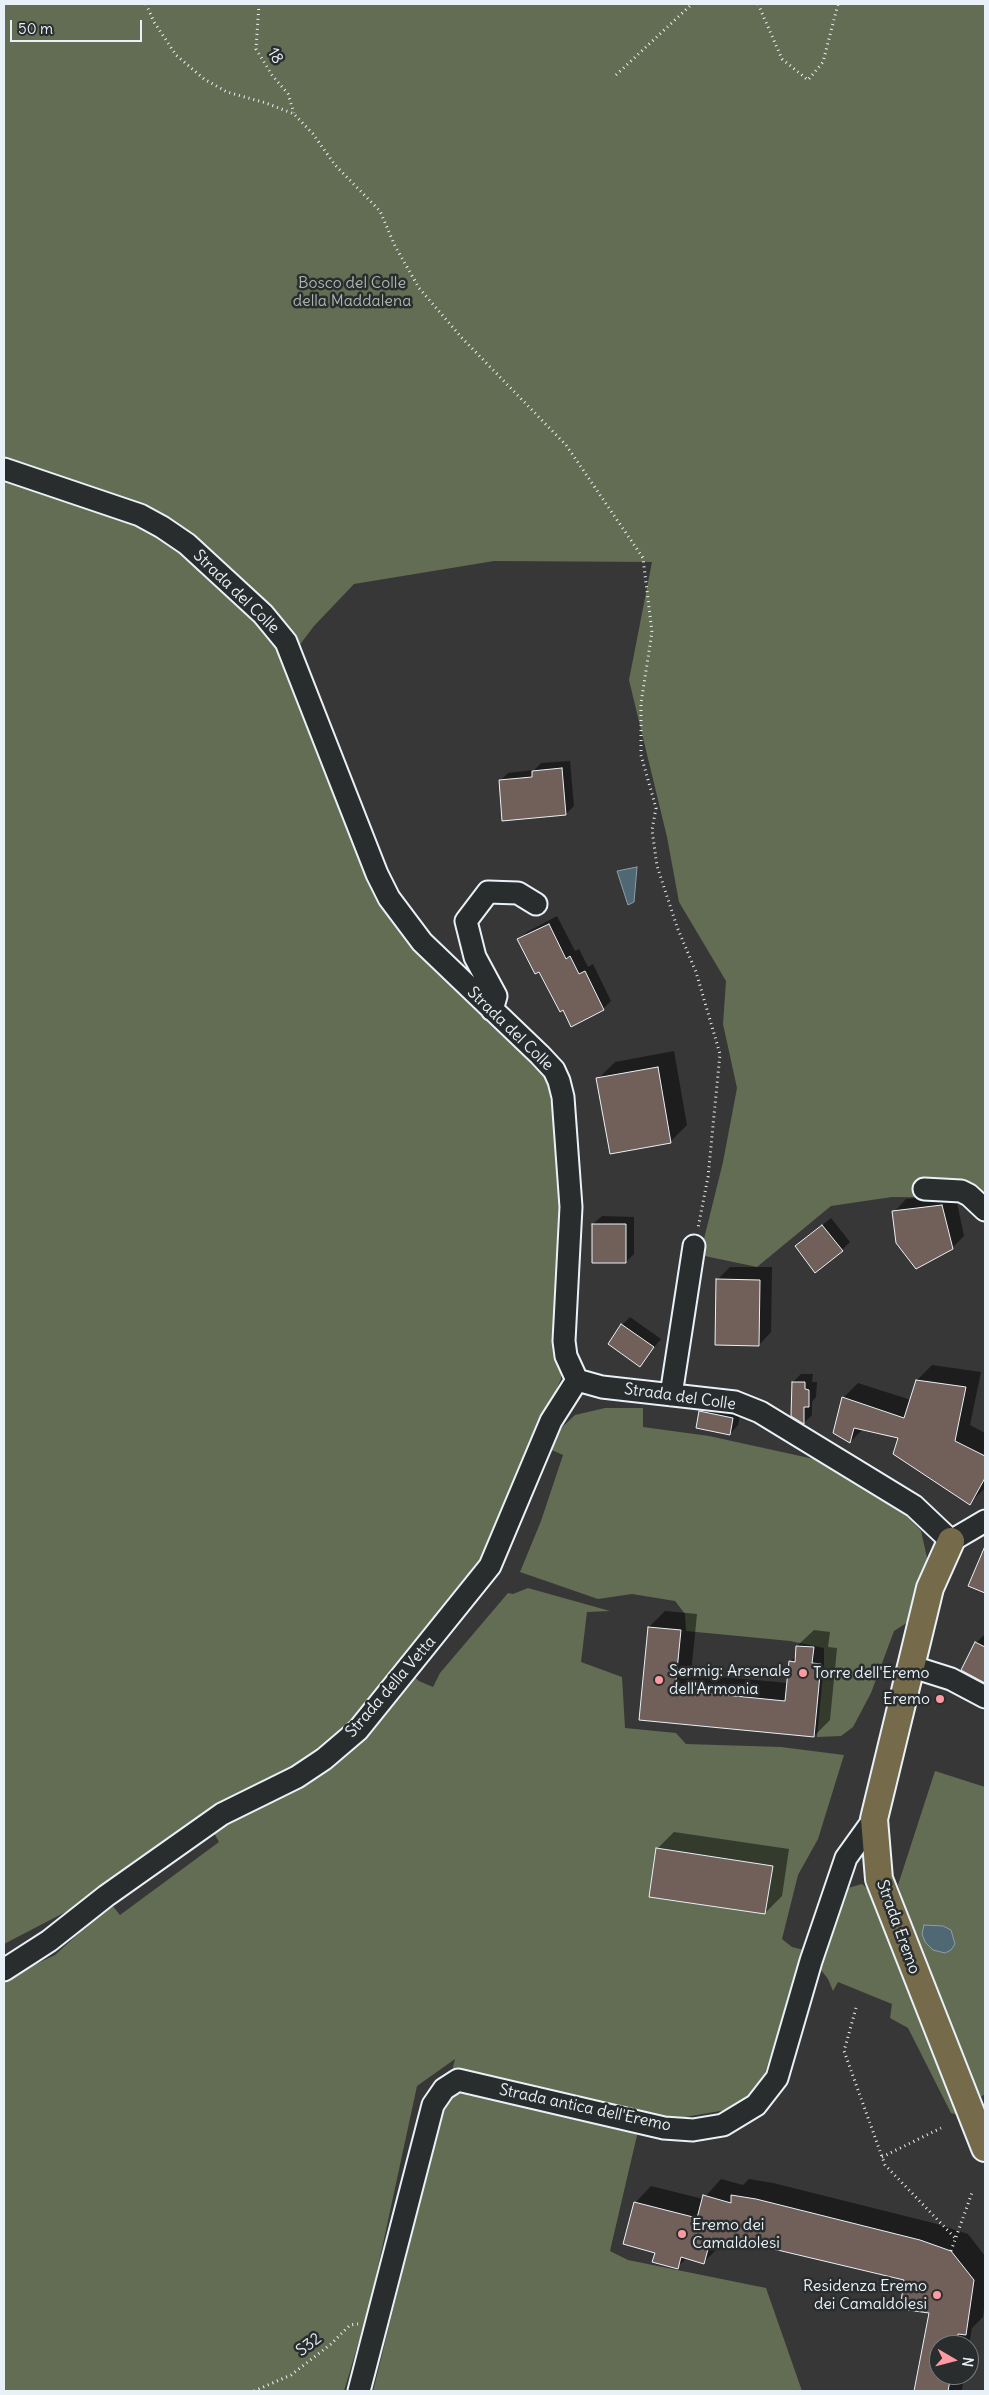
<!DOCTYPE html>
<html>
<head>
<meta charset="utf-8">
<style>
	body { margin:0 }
	#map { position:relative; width:989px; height:2395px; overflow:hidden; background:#383737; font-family:Delius,sans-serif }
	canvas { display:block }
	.frame { position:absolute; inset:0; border:5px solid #e8f1f8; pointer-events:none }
	.north { position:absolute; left:929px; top:2335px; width:50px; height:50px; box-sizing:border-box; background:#2a2d2e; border:1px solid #767b7f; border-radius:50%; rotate:98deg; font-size:14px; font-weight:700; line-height:20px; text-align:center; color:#e8f1f8 }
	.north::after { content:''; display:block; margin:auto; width:18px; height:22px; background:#ff9aa2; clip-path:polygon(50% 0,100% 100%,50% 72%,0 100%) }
	.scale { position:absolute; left:10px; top:20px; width:132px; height:22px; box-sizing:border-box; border:2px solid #e8f1f8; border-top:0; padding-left:6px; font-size:15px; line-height:18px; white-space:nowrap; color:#e8f1f8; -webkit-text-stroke:4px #2a2d2e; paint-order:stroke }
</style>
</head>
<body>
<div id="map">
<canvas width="989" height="2395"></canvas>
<div class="frame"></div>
<div class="north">N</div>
<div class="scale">50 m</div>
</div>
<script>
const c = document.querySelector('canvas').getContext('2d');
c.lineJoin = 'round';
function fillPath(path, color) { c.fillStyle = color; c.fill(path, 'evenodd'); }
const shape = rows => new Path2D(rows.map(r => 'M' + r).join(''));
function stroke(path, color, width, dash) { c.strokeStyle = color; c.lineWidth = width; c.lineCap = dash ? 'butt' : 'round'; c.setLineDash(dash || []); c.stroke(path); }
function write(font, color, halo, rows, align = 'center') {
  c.font = font + ' Delius,sans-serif'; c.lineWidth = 5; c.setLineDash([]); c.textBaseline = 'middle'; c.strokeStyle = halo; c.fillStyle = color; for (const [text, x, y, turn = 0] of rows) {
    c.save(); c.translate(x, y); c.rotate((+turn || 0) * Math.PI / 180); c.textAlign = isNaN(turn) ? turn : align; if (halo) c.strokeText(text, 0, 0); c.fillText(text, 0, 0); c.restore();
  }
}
fillPath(shape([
	[4,4,985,4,985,1198,892,1197,831,1206,757,1267,700,1255,723,1162,737,1088,723,1024,726,981,679,902,667,837,629,680,652,562,494,561,354,584,314,626,289,659,404,936,546,1072,557,1139,561,1231,561,1379,482,1563,402,1666,419,1681,433,1687,440,1673,508,1593,513,1594,528,1588,610,1611,587,1612,581,1662,622,1677,625,1728,676,1733,686,1744,781,1747,844,1755,818,1839,798,1875,782,1939,792,1947,804,1950,764,2076,738,2108,679,2118,642,2114,610,2251,628,2260,766,2288,802,2391,373,2391,455,2059,417,2086,370,2304,344,2391,4,2391,4,1979,55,1955,111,1904,120,1915,219,1842,204,1815,102,1893,4,1944],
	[605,1408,643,1408,643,1427,709,1436,823,1461,888,1497,921,1531,928,1562,911,1620,894,1631,871,1693,853,1727,841,1736,817,1737,824,1665,824,1648,790,1641,686,1631,685,1614,675,1601,632,1594,598,1599,520,1572,541,1521,563,1455,547,1448,558,1431,575,1415],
	[935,1771,985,1787,985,2094,979,2098,933,1988,898,1885],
	[862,1884,878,1898,962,2116,951,2113,908,2028,890,2018,892,2004,838,1982,833,1991,828,1979,817,1965,841,1890]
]), '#626d54');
const water = shape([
	[637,867,634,902,628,905,617,871,637,867],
	[924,1925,943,1926,951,1930,955,1944,951,1950,945,1953,933,1950,925,1942,922,1934,924,1925]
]);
fillPath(water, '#4f6874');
stroke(water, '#8c9fa9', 1);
fillPath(shape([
	[570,761,574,806,566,814,500,781,508,773,534,770,541,763],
	[557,916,575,951,579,949,588,967,593,964,611,1001,603,1009,540,970,519,940,527,932],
	[674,1051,687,1125,670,1142,598,1079,615,1062],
	[955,1193,964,1236,952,1248,894,1212,906,1199],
	[602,1216,634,1217,634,1254,626,1262,593,1224],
	[831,1218,850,1242,842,1250,796,1246],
	[730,1267,772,1267,771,1332,759,1345,718,1279],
	[630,1317,661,1339,640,1365,622,1325],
	[932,1365,981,1372,970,1425,985,1433,985,1488,970,1503,899,1437,863,1429,850,1442,843,1398,858,1383,911,1400,917,1380],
	[801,1374,813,1374,812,1382,817,1382,816,1397,812,1402,812,1415,804,1423,793,1382],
	[709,1403,741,1410,738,1425,730,1434,700,1412],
	[665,1611,697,1614,691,1674,788,1683,790,1662,797,1655,797,1646,814,1630,830,1632,828,1647,837,1648,830,1720,814,1736,640,1719,649,1627],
	[985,1634,985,1683,963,1670,976,1643],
	[674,1832,789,1849,782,1896,765,1913,657,1849],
	[721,2179,743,2185,749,2179,773,2183,937,2224,968,2234,985,2256,985,2299,983,2317,972,2328,969,2345,939,2345,939,2375,964,2375,962,2390,915,2391,931,2312,906,2279,751,2242,747,2246,722,2239,720,2246,704,2262,687,2258,677,2267,656,2252,635,2203,651,2186,703,2199]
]), '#0007');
const building = shape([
	[562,768,566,815,502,821,499,780,532,777,532,771,562,768],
	[549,924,566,959,570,956,579,974,585,971,604,1010,571,1027,563,1010,560,1012,539,972,535,974,517,939,549,924],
	[658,1067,671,1143,610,1154,596,1078,658,1067],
	[942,1205,953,1249,916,1269,896,1243,892,1211,942,1205],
	[592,1224,626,1224,626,1263,592,1263,592,1224],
	[822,1225,843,1251,815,1273,795,1246,822,1225],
	[716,1279,760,1280,759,1346,715,1345,716,1279],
	[621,1324,654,1347,640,1367,608,1344,621,1324],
	[916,1380,966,1387,955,1441,985,1456,985,1478,970,1505,893,1454,898,1438,854,1428,850,1443,833,1433,842,1397,904,1418,916,1380],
	[792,1382,805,1382,805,1389,809,1390,809,1407,804,1407,804,1424,791,1416,792,1382],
	[699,1411,733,1418,730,1435,696,1428,699,1411],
	[985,1546,985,1593,968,1586,985,1546],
	[648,1627,681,1630,675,1690,785,1701,789,1661,795,1662,796,1646,814,1647,812,1663,821,1664,814,1737,639,1720,648,1627],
	[975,1642,985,1647,985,1683,961,1670,975,1642],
	[656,1848,773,1866,765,1914,649,1897,656,1848],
	[703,2195,731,2203,731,2195,756,2199,920,2240,951,2251,974,2280,966,2335,958,2334,956,2345,939,2345,939,2375,951,2375,948,2391,914,2391,929,2313,900,2309,904,2280,748,2243,747,2247,711,2238,704,2264,681,2257,678,2269,652,2262,655,2253,623,2244,634,2202,697,2218,703,2195]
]);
fillPath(building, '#716059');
stroke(building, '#e8f1f8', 1);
const minor = shape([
	[4,469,140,515,162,527,187,544,263,614,286,642,377,874,389,898,422,942,540,1055,554,1070,559,1081,563,1097,571,1207,564,1341,566,1356,577,1380,602,1387,735,1402,760,1412,914,1506,951,1541,985,1521],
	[492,1010,496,996,475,957,466,921,488,892,518,893,536,904],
	[924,1189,961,1191,969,1195,985,1210],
	[671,1395,694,1246],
	[913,1667,951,1679,985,1697],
	[4,1970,49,1941,106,1896,222,1814,297,1777,324,1759,358,1730,490,1566,551,1421,577,1380],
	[359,2391,433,2105,444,2089,458,2080,664,2128,693,2130,723,2125,756,2105,777,2078,811,1961,846,1858,874,1819]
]);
const major = shape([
	[951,1541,930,1588,874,1819,879,1879,985,2148]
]);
stroke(minor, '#e8f1f8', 25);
stroke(major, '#e8f1f8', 30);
stroke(shape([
	[146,4,154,22,176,55,204,79,227,92,266,103,294,114,313,134,335,165,380,211,395,246,419,288,462,338,566,445,643,558,652,632,641,703,641,755,656,808,652,830,657,866,677,927,696,972,720,1054,708,1177,698,1228],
	[259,4,256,49,272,75,288,94,294,113],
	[758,4,782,59,808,80,823,62,838,4],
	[616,75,692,4],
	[856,2008,844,2051,885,2165,956,2239],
	[882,2157,941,2128],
	[951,2251,973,2190],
	[254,2391,291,2375,331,2344,350,2325,358,2324]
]), '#e8f1f8', 3, [1, 4]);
stroke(minor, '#2a2d2e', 21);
stroke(major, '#756b4b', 26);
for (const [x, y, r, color] of [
	[803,1673,5,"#ff9aa2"],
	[659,1680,5,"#ff9aa2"],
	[940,1699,5,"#ff9aa2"],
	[682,2234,5,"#ff9aa2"],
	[937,2295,5,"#ff9aa2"]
]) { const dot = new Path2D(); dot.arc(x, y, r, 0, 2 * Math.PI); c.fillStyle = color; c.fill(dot); stroke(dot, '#2a2d2e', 2); }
write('16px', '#e8f1f8', '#2a2d2e', [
	["18",275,56,60],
	["Strada del Colle",236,592,44],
	["Strada del Colle",510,1029,44],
	["Strada del Colle",680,1397,8],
	["Strada della Vetta",391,1687,-49],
	["Strada Eremo",898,1927,70],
	["Strada antica dell'Eremo",585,2108,12],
	["S32",309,2345,-38]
]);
write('16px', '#acb6ae', '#2a2d2e', [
	["Bosco del Colle",352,283],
	["della Maddalena",352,301]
]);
write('16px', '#e8f1f8', '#2a2d2e', [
	["Sermig: Arsenale",669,1671],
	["dell'Armonia",669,1689],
	["Torre dell'Eremo",813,1673],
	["Eremo",930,1699,"right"],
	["Eremo dei",692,2225],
	["Camaldolesi",692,2243],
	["Residenza Eremo",927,2286,"right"],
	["dei Camaldolesi",927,2304,"right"]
], 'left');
</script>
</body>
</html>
